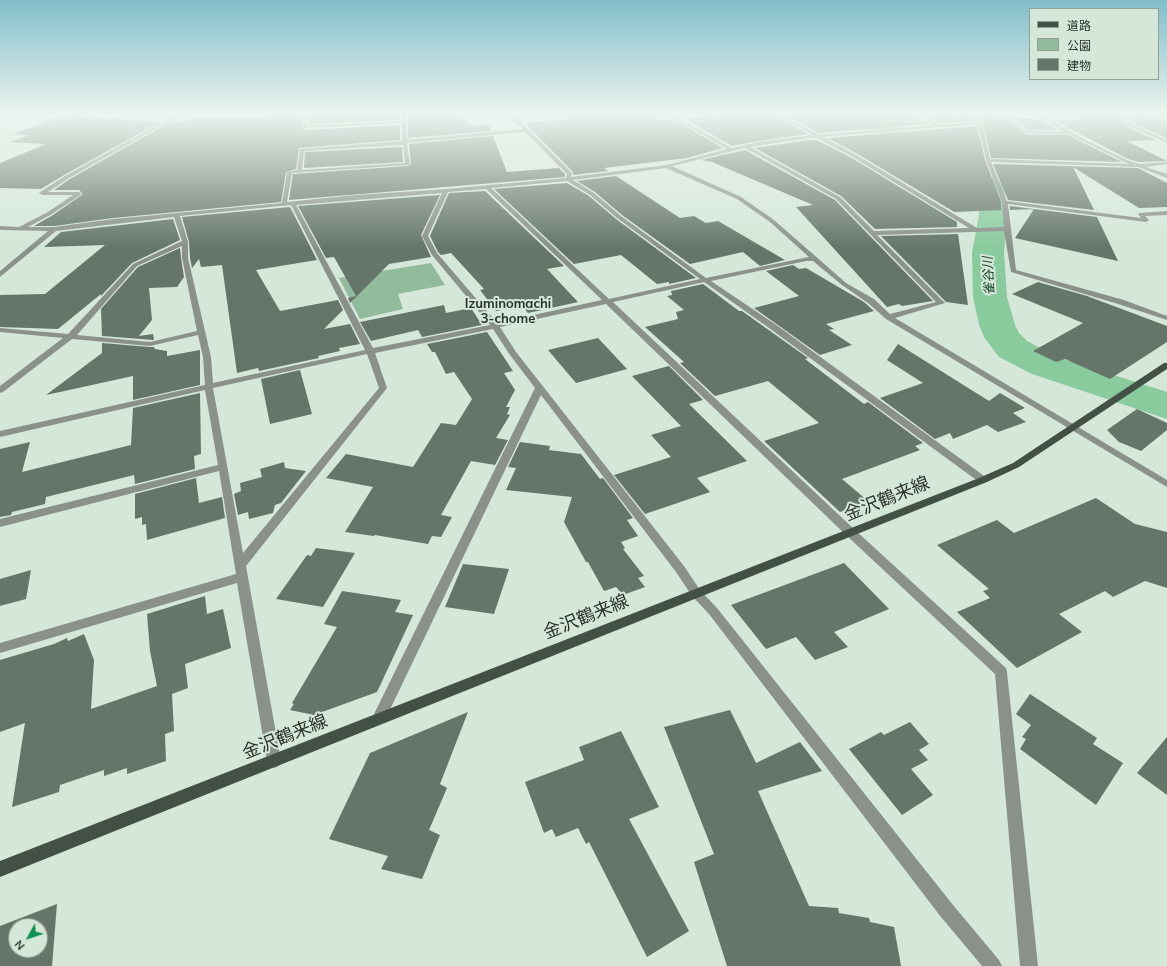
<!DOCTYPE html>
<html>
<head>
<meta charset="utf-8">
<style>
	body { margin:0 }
	#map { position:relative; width:1167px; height:966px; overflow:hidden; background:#d5e7d9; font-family:Mulish,"Noto Sans JP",sans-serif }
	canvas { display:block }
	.legend { position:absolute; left:1029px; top:8px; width:130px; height:72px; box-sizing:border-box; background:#d5e7d9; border:1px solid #919f94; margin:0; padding:5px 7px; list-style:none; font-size:12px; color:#2b322d }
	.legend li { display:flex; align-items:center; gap:8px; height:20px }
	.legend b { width:20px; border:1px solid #919f94 }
	.north { position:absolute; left:8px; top:918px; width:40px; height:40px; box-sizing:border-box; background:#d5e7d9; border:1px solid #919f94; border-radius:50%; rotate:230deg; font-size:11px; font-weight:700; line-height:16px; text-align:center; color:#2b322d }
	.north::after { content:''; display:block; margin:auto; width:14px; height:18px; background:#0f904e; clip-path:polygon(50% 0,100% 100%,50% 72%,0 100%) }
</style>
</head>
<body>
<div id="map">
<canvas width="1167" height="966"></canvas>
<ul class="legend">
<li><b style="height:5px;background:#435046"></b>道路</li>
<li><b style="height:11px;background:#91bb9c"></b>公園</li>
<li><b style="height:11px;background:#657569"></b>建物</li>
</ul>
<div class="north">N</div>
</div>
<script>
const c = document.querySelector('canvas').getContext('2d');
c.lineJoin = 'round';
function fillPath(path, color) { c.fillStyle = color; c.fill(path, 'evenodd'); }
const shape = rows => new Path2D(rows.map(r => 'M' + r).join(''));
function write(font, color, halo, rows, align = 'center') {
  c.font = font + ' Mulish,"Noto Sans JP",sans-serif'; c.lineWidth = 4; c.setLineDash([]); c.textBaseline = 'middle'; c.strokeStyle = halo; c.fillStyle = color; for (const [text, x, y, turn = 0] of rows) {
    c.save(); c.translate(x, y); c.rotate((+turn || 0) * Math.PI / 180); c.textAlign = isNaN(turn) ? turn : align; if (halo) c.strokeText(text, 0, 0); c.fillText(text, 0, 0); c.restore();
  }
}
fillPath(shape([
	[431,263,445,285,398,294,403,309,360,319,339,278]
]), '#91bb9c');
fillPath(shape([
	[848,113,873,113,897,125,901,133,1000,181,1004,187,1007,214,1004,253,1007,297,1015,325,1019,333,1027,341,1060,358,1167,392,1167,419,1032,374,999,357,984,337,979,325,973,297,972,253,979,214,978,191,885,142,880,134,851,117,848,113]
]), '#8acb9d');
fillPath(shape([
	[272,113,302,113,302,127,305,130,400,125,400,140,299,148,296,169,286,172,281,202,113,218,54,226,34,226,53,215,83,194,79,190,54,190,70,179,170,122,181,123,191,118,202,118,206,117,268,119,270,114],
	[309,113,400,113,400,120,309,124],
	[408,113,460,113,471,126,488,124,491,131,408,138],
	[568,113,651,113,661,120,673,119,723,148,687,158,604,168,608,171,573,175,573,172,525,123,568,119,565,116,570,116],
	[744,113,772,113,808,134,758,141,732,146,683,118],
	[781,113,908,113,928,124,819,133],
	[918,113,947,113,952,115,972,116,975,121,939,123],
	[1080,113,1116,113,1129,128,1156,140,1127,141,1167,161,1139,162,1128,159,1053,120,1079,120],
	[1123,113,1142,113,1145,115,1167,119,1167,138,1135,124],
	[63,115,160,122,64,175,41,189,0,188,0,163,46,144,11,142,29,135,13,134],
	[980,116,1006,116,1025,134,1068,135,1122,162,991,158,984,126],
	[1015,117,1040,120,1058,130,1027,130],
	[977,126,985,160,1001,202,1001,210,955,212,956,213,856,153,828,138],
	[493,136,507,172,559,168,565,174,565,177,289,200,293,174,408,166,411,164,409,144],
	[809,140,817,140,850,157,957,222,957,227,875,229,841,196,755,148],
	[402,147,403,162,304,168,305,152],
	[745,150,835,200,933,301,902,306,899,304,887,307,796,207,813,205,712,162,701,160],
	[993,164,1138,168,1167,183,1167,207,1139,208,1073,167,1094,210,1008,200],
	[616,176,680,218,694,216,706,223,718,221,785,260,760,266,743,252,690,264,622,215,595,192,577,181],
	[567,183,589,196,616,219,696,278,669,284,669,282,657,284,621,255,574,264,494,189],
	[485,191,564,266,547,269,578,302,528,313,522,306,496,311,480,290,484,289,451,253,441,255,438,252,430,236,449,193],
	[440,195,421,235,431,257,389,264,350,303,348,298,356,296,334,257,326,258,298,206],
	[1010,206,1097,217,1118,261,1015,238,1034,209,1010,210],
	[290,207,317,260,256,270,280,311,338,300,343,310,324,329,350,324,360,344,339,348,340,351,318,356,319,358,259,371,258,368,237,373,222,265,201,267,199,259,192,268,190,258,189,242,182,217],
	[173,219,180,240,132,263,101,296,101,294,58,329,0,327,0,295,45,294,105,245,44,247,61,232],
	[958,234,968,305,946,302,881,236],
	[180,248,181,258,184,277,177,287,149,288,152,320,139,336,153,334,154,340,102,336,101,309,138,267],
	[793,265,799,269,806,268,864,302,874,311,826,324,834,329,829,330,852,345,820,355,754,308,799,296,766,271],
	[1038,282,1087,296,1167,326,1167,342,1110,379,1065,359,1056,362,1033,351,1083,323,1012,294],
	[703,284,739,311,742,311,808,358,805,359,864,404,868,402,923,443,915,446,920,450,842,479,868,501,840,512,764,441,819,423,768,381,715,396,680,363,684,362,645,327,678,319,676,312,684,310,667,296,672,295,671,291],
	[444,305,446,313,471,308,482,325,422,337,418,330,371,341,360,322],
	[487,332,513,371,504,373,515,390,506,407,510,407,507,414,510,415,496,438,508,440,495,465,471,461,441,515,452,517,441,537,432,536,428,544,375,535,374,536,345,532,373,487,326,478,346,454,413,467,441,423,456,425,472,399,454,372,446,374,435,352,432,352,427,344],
	[598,338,627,369,576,383,548,350],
	[102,343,150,347,154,347,155,349,167,351,167,356,200,350,200,385,133,400,133,376,46,395,102,353],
	[898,344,989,401,1000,393,1025,408,1013,413,1026,422,998,432,987,425,953,439,950,433,935,439,880,398,923,383,887,360],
	[669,366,703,400,689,404,747,461,697,478,710,492,645,514,614,475,671,457,651,435,681,426,632,376],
	[300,370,312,414,270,424,261,379],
	[200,393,201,454,194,456,195,469,135,484,134,475,46,497,45,504,12,512,11,515,0,517,0,449,30,442,22,472,131,445,133,408],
	[1137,409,1167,423,1167,430,1141,451,1119,442,1107,430],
	[520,442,550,446,549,450,581,454,600,479,603,478,633,518,627,520,638,536,621,542,625,548,623,549,644,576,638,578,645,587,623,595,616,587,604,591,588,562,586,562,564,522,572,497,506,490,516,468,508,467],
	[284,462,285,468,306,471,281,503,275,505,273,513,249,519,248,512,238,515,234,494,241,491,240,483,262,477,260,469],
	[196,478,199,503,222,497,225,518,147,540,146,524,142,525,142,517,135,519,135,494],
	[1096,498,1135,524,1167,532,1167,588,1145,581,1113,597,1105,591,1059,614,1082,632,1017,668,957,612,990,598,983,591,989,589,937,545,997,520,1014,533],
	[316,548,355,553,323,607,276,599,307,555,311,556],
	[844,563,889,609,834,632,848,647,815,660,796,637,766,649,731,605],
	[463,564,509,569,494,614,445,607],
	[31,570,26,599,0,606,0,579],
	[342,591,401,600,395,612,413,615,377,692,314,715,290,710,294,704,292,703,337,627,324,624],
	[205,596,207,614,223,609,231,648,185,664,188,688,172,694,174,731,165,734,166,761,127,774,127,768,104,776,104,770,60,785,59,792,12,807,25,723,0,732,0,660,54,644,67,638,68,641,84,634,94,660,91,709,157,686,150,651,147,614],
	[1030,694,1097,738,1093,744,1123,763,1096,805,1020,749,1026,739,1022,737,1031,725,1016,714],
	[730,710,756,763,800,742,822,771,758,791,809,906,838,908,839,913,869,918,870,922,894,927,901,966,727,966,694,862,714,854,664,727],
	[468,712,440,784,447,788,429,830,440,835,422,879,381,869,388,856,329,839,370,753],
	[910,722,929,744,919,750,928,760,911,769,933,795,902,815,849,749,881,732,884,735],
	[621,731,659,807,629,819,689,931,647,957,589,842,586,844,578,828,556,837,552,829,544,833,525,782,584,760,579,747],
	[1167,737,1167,795,1137,773],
	[57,904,52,966,0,966,0,926],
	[16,926,40,926,40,950,16,950]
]), '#657569');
fillPath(shape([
	[3,113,9,113,0,117,0,114,3,113],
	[175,113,179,113,175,118,69,178,48,192,79,192,82,194,52,214,28,227,54,227,113,219,282,203,287,172,297,170,300,149,402,141,402,123,305,128,303,127,304,113,308,113,307,126,402,121,402,113,406,113,407,140,523,129,514,121,510,113,527,113,515,115,518,119,572,173,571,177,667,165,727,149,665,113,670,113,732,148,758,142,813,135,773,113,778,113,819,135,933,125,909,113,914,113,939,125,977,122,973,113,1038,113,1088,141,1127,160,1139,164,1167,162,1167,164,1146,167,1167,174,1167,178,1138,167,991,162,1007,201,1141,218,1138,214,1139,213,1167,211,1167,215,1145,216,1149,220,1146,222,1008,204,1016,270,1124,300,1167,316,1167,320,1118,304,1011,272,1004,231,877,235,945,303,895,318,1167,480,1167,487,886,319,868,303,842,285,813,261,806,261,711,281,775,324,987,478,988,480,987,482,979,482,769,328,704,282,613,302,855,530,1006,668,1007,672,1038,966,1020,966,995,674,847,536,606,304,500,327,516,352,684,566,700,590,717,608,953,905,999,960,1002,966,982,966,941,917,709,614,692,596,676,572,541,395,384,722,379,724,374,722,372,718,374,714,535,388,510,355,493,329,375,353,387,388,246,566,281,761,279,766,274,768,269,766,267,761,237,583,0,653,0,643,236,574,219,471,0,527,0,519,218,465,205,390,0,437,0,431,205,385,203,357,198,335,150,346,72,339,3,392,0,393,0,386,63,338,0,332,0,328,68,334,133,264,182,241,174,217,56,231,0,277,0,271,48,231,0,230,0,226,19,227,48,212,73,195,42,195,39,193,40,192,65,176,173,116,175,113],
	[978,114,1007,115,1025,133,1068,134,1129,164,990,159,983,126,978,114],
	[1012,115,1037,116,1064,132,1026,131,1012,115],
	[978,124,986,160,1002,202,1004,227,977,228,855,154,823,137,978,124],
	[525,132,567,174,566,178,446,189,356,195,287,202,292,173,408,165,410,164,407,143,525,132],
	[809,138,817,138,851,156,969,228,874,231,840,197,750,147,809,138],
	[403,145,405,163,302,170,304,151,403,145],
	[745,148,836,199,936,302,890,314,874,299,846,283,774,220,741,197,672,166,745,148],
	[666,168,737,199,770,222,809,257,706,278,621,216,594,193,573,180,666,168],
	[567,181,590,195,617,218,700,279,609,299,491,188,567,181],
	[486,189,602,300,497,323,437,253,428,236,448,192,486,189],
	[442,193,422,236,432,255,490,325,373,348,296,205,442,193],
	[291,205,365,350,213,383,211,357,188,258,188,242,180,216,291,205],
	[182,246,182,258,197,331,150,342,77,335,137,266,182,246],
	[367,354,379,388,243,553,213,388,367,354],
	[1117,113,1121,113,1134,125,1167,140,1167,143,1130,127,1117,113],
	[1143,113,1167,116,1167,118,1145,114,1143,113]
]), '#8a918b');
fillPath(shape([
	[1164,363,1167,363,1167,369,1019,467,987,482,0,877,0,861,979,478,1013,463,1164,363]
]), '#435046');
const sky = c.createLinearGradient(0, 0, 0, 248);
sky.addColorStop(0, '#82bdca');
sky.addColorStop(0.46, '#ecf4ee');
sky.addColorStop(1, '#ecf4ee00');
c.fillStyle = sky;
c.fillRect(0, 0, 1167, 248);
write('italic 13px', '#124325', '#d5e7d9', [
	["雀谷川",989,276,-93]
]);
write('bold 13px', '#2b322d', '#d5e7d9', [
	["Izuminomachi",508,304],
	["3-chome",508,319]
]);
write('18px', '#2b322d', '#d5e7d9', [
	["金沢鶴来線",887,499,-22],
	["金沢鶴来線",586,617,-22],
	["金沢鶴来線",285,737,-22]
]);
</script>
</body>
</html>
